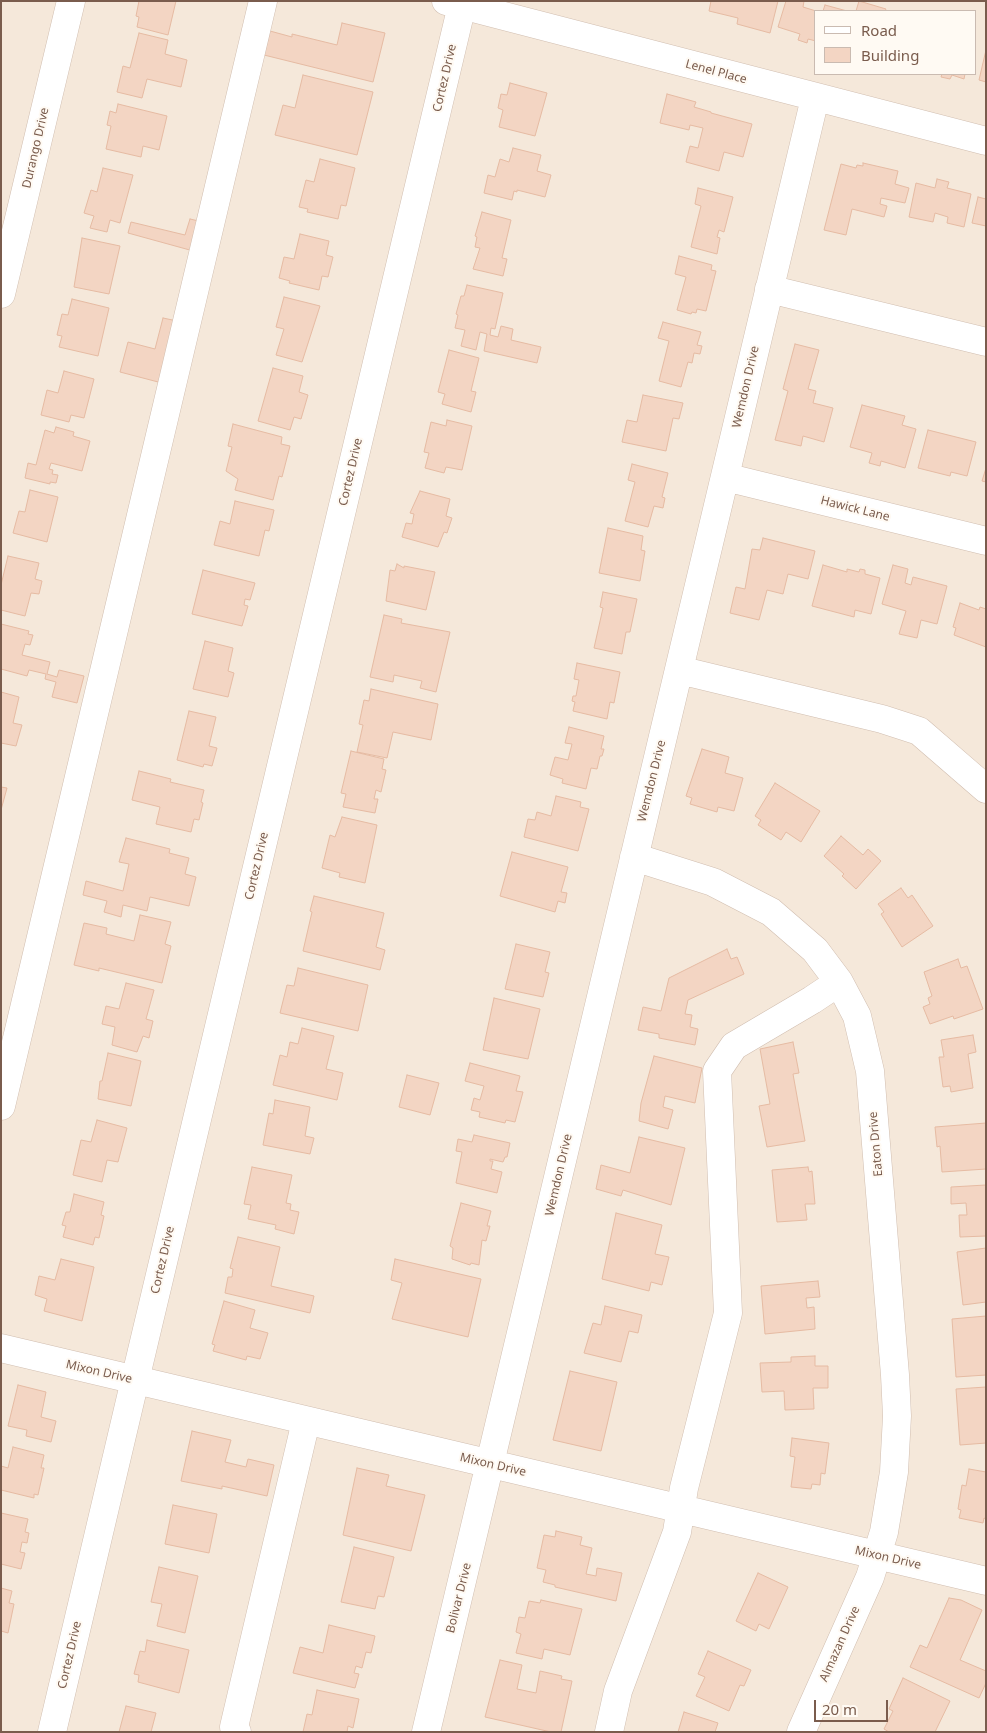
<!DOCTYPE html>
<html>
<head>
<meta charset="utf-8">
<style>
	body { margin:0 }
	#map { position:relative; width:987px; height:1733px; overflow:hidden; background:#fdf6ec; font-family:"Noto Sans",sans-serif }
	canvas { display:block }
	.frame { position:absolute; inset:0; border:2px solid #7a5c4d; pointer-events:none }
	.legend { position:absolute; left:814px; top:10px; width:162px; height:65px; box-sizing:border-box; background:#fffaf3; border:1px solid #cabbb1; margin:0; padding:6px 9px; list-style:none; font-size:15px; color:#7a5c4d }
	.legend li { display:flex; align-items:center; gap:10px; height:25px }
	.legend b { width:25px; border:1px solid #cabbb1 }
	.scale { position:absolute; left:814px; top:1700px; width:74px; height:22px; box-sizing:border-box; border:2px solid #7a5c4d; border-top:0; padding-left:6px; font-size:15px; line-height:18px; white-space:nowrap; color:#7a5c4d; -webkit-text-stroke:4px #fffaf3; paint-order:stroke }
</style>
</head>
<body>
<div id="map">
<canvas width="987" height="1733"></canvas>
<div class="frame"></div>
<ul class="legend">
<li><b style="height:6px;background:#fff"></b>Road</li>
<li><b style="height:14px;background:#f3d5c3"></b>Building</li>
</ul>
<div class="scale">20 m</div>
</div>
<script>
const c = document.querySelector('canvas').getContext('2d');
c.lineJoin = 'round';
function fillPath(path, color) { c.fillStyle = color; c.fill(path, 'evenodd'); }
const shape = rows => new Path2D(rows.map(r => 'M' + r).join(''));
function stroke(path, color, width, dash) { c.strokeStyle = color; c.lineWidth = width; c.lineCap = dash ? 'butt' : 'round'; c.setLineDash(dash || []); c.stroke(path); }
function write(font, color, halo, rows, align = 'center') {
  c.font = font + ' "Noto Sans",sans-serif'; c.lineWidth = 4; c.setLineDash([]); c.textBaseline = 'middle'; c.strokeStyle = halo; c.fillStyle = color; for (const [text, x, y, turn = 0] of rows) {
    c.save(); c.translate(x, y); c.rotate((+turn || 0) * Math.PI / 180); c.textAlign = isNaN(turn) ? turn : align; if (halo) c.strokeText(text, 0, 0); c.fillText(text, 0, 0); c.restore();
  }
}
fillPath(shape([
	[1,1,986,1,986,1732,1,1732],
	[816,11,976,11,976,74,816,74]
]), '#f5e8da');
const building = shape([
	[139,1,176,1,168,35,137,27,139,17,136,16,139,1],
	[711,1,778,1,770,33,737,24,738,18,709,11,711,1],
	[786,1,804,1,803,7,816,11,816,41,808,39,807,43,798,40,800,34,778,27,786,1],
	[859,1,886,9,885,11,856,11,859,1],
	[825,5,847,11,823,11,825,5],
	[342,23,385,33,373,82,264,55,270,31,292,37,292,34,337,45,342,23],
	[139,33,168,40,165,54,187,60,181,87,147,79,142,98,117,92,123,66,130,68,139,33],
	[986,50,986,82,979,80,986,50],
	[942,74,965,74,964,79,952,75,950,79,941,77,942,74],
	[303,75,373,92,357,155,275,135,283,105,295,108,303,75],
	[510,83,547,93,535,136,499,127,503,110,498,108,501,94,507,95,510,83],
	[667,94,696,102,694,107,711,112,711,113,752,124,743,157,724,152,719,171,686,162,690,146,698,148,703,128,690,125,689,130,660,123,667,94],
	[118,104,167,116,159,150,143,146,141,157,106,149,111,126,107,125,110,111,116,113,118,104],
	[513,148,541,155,537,171,551,175,545,197,517,190,517,192,514,191,512,200,484,193,488,175,495,177,500,159,509,162,513,148],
	[320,159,355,168,346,206,341,205,338,219,307,212,308,209,299,207,306,180,314,182,320,159],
	[863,163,898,171,895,184,909,188,905,203,881,198,880,204,887,206,884,217,852,209,846,235,824,230,841,164,856,168,857,165,863,166,863,163],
	[103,168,133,175,120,223,110,220,107,232,90,228,94,216,84,213,91,190,97,192,103,168],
	[937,179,949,182,947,188,971,194,964,227,947,223,948,217,935,213,933,222,909,217,916,183,935,188,937,179],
	[698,188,733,197,724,232,719,230,717,237,720,238,717,254,691,247,701,206,695,204,698,188],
	[978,197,986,199,986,226,972,223,978,197],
	[482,212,511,220,502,258,507,259,503,276,473,269,480,248,475,247,477,237,475,236,482,212],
	[190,219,203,222,197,252,128,233,131,222,185,235,190,219],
	[300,234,329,241,326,255,333,257,328,277,322,276,319,290,289,283,290,281,279,278,284,257,294,259,300,234],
	[82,238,120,246,109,294,74,287,82,238],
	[679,256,712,265,711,270,716,271,706,311,697,309,696,313,692,312,691,314,677,310,686,277,675,274,679,256],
	[467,285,503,293,495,329,491,328,490,335,498,337,501,326,513,329,511,340,541,347,537,363,484,351,487,334,480,332,476,350,461,346,465,330,455,328,458,315,456,314,461,296,464,296,467,285],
	[284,297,320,306,302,362,276,355,284,329,276,327,284,297],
	[72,299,109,308,98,356,59,347,62,336,57,335,62,314,68,315,72,299],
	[163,318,177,321,162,383,120,372,128,342,155,349,163,318],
	[663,322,701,332,697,345,702,346,700,354,694,353,692,363,688,362,681,387,659,381,669,341,658,338,663,322],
	[795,344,819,350,808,389,816,391,813,403,833,408,824,442,803,436,801,446,775,440,788,391,783,389,795,344],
	[449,350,479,358,471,391,476,392,471,412,442,404,445,394,438,392,449,350],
	[273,368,303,376,299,392,308,395,301,419,294,417,290,430,258,421,273,368],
	[64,371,94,379,84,418,71,415,69,422,41,415,47,390,58,393,64,371],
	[643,395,683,403,679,419,673,418,666,451,622,442,627,420,637,422,643,395],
	[862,405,905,416,902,425,916,429,905,468,881,461,880,466,869,463,872,453,850,447,862,405],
	[447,420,472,426,462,470,446,467,444,473,425,468,429,453,424,452,431,422,446,426,447,420],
	[233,424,282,437,281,444,290,446,282,477,279,476,273,500,235,490,238,479,226,471,232,447,228,446,233,424],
	[56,427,74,432,73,436,90,441,82,471,51,463,49,469,53,470,52,474,58,475,56,483,50,482,50,484,25,478,28,463,36,465,45,430,54,433,56,427],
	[928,430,976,442,967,476,951,472,950,476,918,468,928,430],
	[632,464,668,473,662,497,665,498,663,508,654,506,648,527,625,521,635,482,628,480,632,464],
	[986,468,986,482,982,481,986,468],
	[30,490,58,497,47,542,13,533,19,511,25,512,30,490],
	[420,491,450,499,446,516,452,518,447,533,444,532,438,547,402,537,406,523,412,524,414,514,410,513,420,491],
	[235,501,274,510,269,531,265,530,259,556,214,545,220,521,230,524,235,501],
	[608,528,643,536,641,550,645,551,640,581,599,573,608,528],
	[763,538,815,551,808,579,788,574,783,594,767,590,759,620,730,613,736,587,745,589,752,549,760,550,763,538],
	[8,556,39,563,35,579,42,581,39,594,31,593,25,616,1,610,1,585,8,556],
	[397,564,404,568,404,566,435,572,426,610,386,601,390,570,395,571,397,564],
	[823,565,847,572,847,569,859,572,860,569,865,570,865,574,880,578,871,614,855,610,854,617,812,606,823,565],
	[893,565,908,569,905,583,911,585,913,577,947,586,937,624,921,620,917,638,899,634,906,611,882,604,893,565],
	[203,570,255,583,250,600,245,599,244,605,248,606,242,626,192,614,203,570],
	[603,592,637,599,630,632,626,632,622,654,594,648,603,608,600,607,603,592],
	[960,603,979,610,980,607,986,609,986,647,954,635,956,628,953,627,960,603],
	[384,615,402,619,401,623,450,632,436,692,420,688,422,681,394,675,393,682,370,677,384,615],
	[1,624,29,631,28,634,33,635,30,645,25,644,22,655,50,662,47,674,57,677,59,670,84,676,77,703,52,697,56,682,45,679,46,674,29,670,27,676,1,669,1,624],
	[205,641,233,648,228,671,234,673,228,697,193,689,205,641],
	[577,663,620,672,614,703,610,702,607,719,573,711,575,702,572,701,573,696,576,696,579,680,574,679,577,663],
	[371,689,438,704,431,740,393,732,387,758,357,752,363,725,359,724,364,700,369,701,371,689],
	[1,692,19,697,13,723,22,725,16,746,1,743,1,692],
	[189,711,216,717,209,746,217,748,212,766,204,764,203,767,177,760,189,711],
	[569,727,604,736,601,749,604,749,602,756,600,756,597,769,591,768,586,789,562,783,563,779,550,775,555,757,568,760,572,744,565,743,569,727],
	[702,749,729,757,725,773,743,778,734,811,718,807,717,812,690,804,692,798,686,796,702,749],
	[351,751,384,759,382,769,386,770,381,792,376,790,374,799,378,799,375,813,343,807,346,794,341,793,351,751],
	[139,771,171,779,170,782,204,790,201,802,203,803,199,820,194,819,191,832,156,824,160,807,132,800,139,771],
	[775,783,820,811,801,842,786,832,781,840,758,825,761,820,755,816,775,783],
	[1,787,7,788,1,810,1,787],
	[556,796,581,802,580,807,589,809,578,851,524,837,528,819,535,820,537,812,551,816,556,796],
	[342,817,377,825,365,883,339,877,340,873,322,868,330,835,335,837,342,817],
	[841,836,863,855,868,849,881,861,856,889,842,876,844,874,824,856,841,836],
	[126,838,170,849,169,853,189,858,185,874,196,877,189,906,150,897,147,911,123,905,121,917,104,912,107,901,83,895,86,881,123,891,129,864,119,862,126,838],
	[512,852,568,867,561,892,567,893,565,903,558,901,555,912,500,896,512,852],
	[901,888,908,898,912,895,933,926,902,947,881,914,884,912,878,904,901,888],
	[314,896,384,913,376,947,385,950,380,970,303,951,312,912,310,911,314,896],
	[140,915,171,922,165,944,171,946,162,983,99,968,99,971,74,965,84,923,107,928,106,934,134,941,140,915],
	[516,944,550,952,545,972,549,973,543,997,505,989,516,944],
	[727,949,731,959,737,957,744,974,688,1000,685,1014,692,1015,690,1027,698,1029,695,1045,659,1038,659,1034,638,1030,643,1007,661,1011,669,978,727,949],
	[958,959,961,968,967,966,983,1009,954,1019,953,1016,930,1024,923,1007,930,1004,928,998,932,996,924,972,958,959],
	[298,968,368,985,358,1031,280,1013,287,985,294,986,298,968],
	[126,983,154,990,146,1019,153,1021,149,1038,143,1036,137,1052,112,1045,115,1027,102,1024,106,1006,119,1009,126,983],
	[494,998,540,1009,528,1059,483,1050,494,998],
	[302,1028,334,1036,326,1069,343,1073,337,1100,273,1085,280,1055,287,1057,290,1042,298,1044,302,1028],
	[973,1035,976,1052,968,1054,973,1088,951,1092,950,1086,943,1087,939,1057,944,1057,941,1040,973,1035],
	[793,1042,799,1073,793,1074,805,1141,767,1147,759,1106,770,1104,760,1049,793,1042],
	[108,1053,141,1061,131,1106,98,1099,100,1081,102,1081,108,1053],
	[654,1056,702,1068,695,1103,665,1096,663,1107,673,1110,668,1129,639,1121,641,1103,654,1056],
	[470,1063,520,1076,516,1091,523,1092,515,1122,506,1120,505,1123,479,1117,480,1112,471,1110,474,1098,480,1100,484,1086,465,1081,470,1063],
	[407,1075,439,1083,430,1115,399,1107,407,1075],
	[275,1100,310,1107,305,1136,314,1138,310,1154,263,1145,269,1113,273,1114,275,1100],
	[97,1120,127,1128,118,1162,107,1160,102,1182,73,1175,81,1140,91,1142,97,1120],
	[986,1123,986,1169,942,1172,940,1146,937,1147,935,1127,986,1123],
	[474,1135,510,1143,507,1157,505,1157,503,1162,490,1159,490,1161,493,1161,491,1169,502,1172,497,1193,456,1183,462,1152,456,1151,458,1139,472,1142,474,1135],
	[639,1137,685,1148,671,1205,623,1190,621,1196,596,1189,601,1165,630,1173,639,1137],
	[252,1167,292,1175,286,1203,291,1204,290,1210,299,1212,294,1234,275,1229,276,1225,248,1219,251,1205,244,1204,252,1167],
	[808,1167,809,1172,812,1171,815,1204,805,1204,807,1220,777,1222,772,1170,808,1167],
	[986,1185,986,1236,960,1237,959,1215,967,1215,966,1203,951,1204,951,1187,986,1185],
	[74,1194,104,1202,101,1215,104,1216,99,1238,95,1237,93,1245,63,1237,66,1226,62,1225,66,1212,70,1212,74,1194],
	[461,1203,491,1211,487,1226,490,1226,486,1241,482,1240,479,1265,471,1263,470,1265,452,1259,453,1248,450,1246,461,1203],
	[616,1213,662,1225,655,1254,669,1257,662,1285,651,1282,649,1291,602,1279,616,1213],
	[238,1237,280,1247,271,1286,314,1296,310,1313,225,1293,228,1277,232,1277,233,1269,230,1268,238,1237],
	[986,1248,986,1302,963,1305,957,1252,986,1248],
	[61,1259,94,1267,82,1321,44,1311,47,1299,35,1295,39,1276,55,1280,61,1259],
	[395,1259,481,1279,468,1337,392,1319,402,1283,391,1280,395,1259],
	[818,1281,820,1297,806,1298,807,1308,814,1307,815,1329,765,1334,761,1286,818,1281],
	[224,1301,255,1310,250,1328,268,1333,260,1359,247,1356,246,1360,213,1351,215,1345,212,1344,224,1301],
	[605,1306,642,1315,638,1333,629,1331,621,1362,584,1353,593,1323,601,1325,605,1306],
	[986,1316,986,1375,956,1377,952,1319,986,1316],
	[815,1356,815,1366,828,1366,828,1388,813,1388,814,1409,785,1410,784,1391,762,1392,760,1363,791,1362,791,1357,815,1356],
	[570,1371,617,1382,601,1451,553,1440,570,1371],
	[18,1385,46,1392,41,1417,56,1421,51,1442,26,1436,27,1430,8,1426,18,1385],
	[986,1387,986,1443,960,1445,956,1389,986,1387],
	[192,1431,231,1440,225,1462,246,1467,248,1459,274,1465,267,1496,222,1486,222,1489,181,1481,192,1431],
	[792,1438,829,1443,825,1474,821,1473,820,1485,812,1484,811,1489,791,1487,795,1457,790,1456,792,1438],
	[13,1447,44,1455,41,1468,44,1468,38,1495,34,1494,34,1498,1,1490,1,1466,8,1468,13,1447],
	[357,1468,389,1475,386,1486,425,1495,411,1551,343,1535,357,1468],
	[969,1469,986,1472,986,1519,984,1518,983,1523,959,1518,961,1510,958,1509,962,1485,966,1486,969,1469],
	[173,1505,217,1514,209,1553,165,1544,173,1505],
	[1,1513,28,1519,25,1532,29,1533,27,1543,22,1542,20,1552,25,1553,21,1569,1,1564,1,1513],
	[556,1531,582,1537,580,1545,592,1548,586,1574,596,1576,597,1568,622,1573,616,1601,555,1587,555,1585,543,1582,546,1570,537,1568,544,1535,555,1537,556,1531],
	[354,1547,394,1557,384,1597,378,1596,375,1609,341,1602,354,1547],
	[159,1567,198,1576,185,1633,157,1626,162,1604,151,1602,159,1567],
	[758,1573,788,1587,769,1629,759,1624,756,1631,736,1621,758,1573],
	[1,1588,12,1591,9,1603,14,1604,8,1633,1,1631,1,1588],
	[949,1598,961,1600,982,1610,960,1660,986,1671,986,1683,979,1698,910,1667,920,1645,927,1648,949,1598],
	[541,1600,582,1609,570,1655,544,1649,542,1659,516,1653,521,1634,516,1632,519,1617,525,1618,529,1601,540,1603,541,1600],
	[329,1625,375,1636,371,1653,366,1652,362,1668,356,1666,354,1673,359,1674,355,1688,293,1673,300,1647,323,1653,329,1625],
	[147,1640,189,1650,179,1693,138,1682,139,1675,134,1674,140,1651,145,1652,147,1640],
	[708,1651,751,1670,744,1686,740,1685,729,1711,696,1696,705,1677,698,1674,708,1651],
	[500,1660,522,1665,517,1689,536,1693,540,1671,562,1676,561,1679,572,1681,561,1732,551,1732,485,1717,500,1660],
	[903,1678,950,1701,935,1732,889,1732,884,1729,893,1711,889,1709,903,1678],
	[317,1690,359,1699,353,1728,348,1726,347,1732,303,1732,307,1714,312,1715,317,1690],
	[126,1706,156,1713,151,1732,119,1732,126,1706],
	[684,1712,718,1723,715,1732,678,1732,684,1712]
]);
fillPath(building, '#f3d5c3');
stroke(building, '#e6bba3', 1);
const minor = shape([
	[446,1,986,141],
	[769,289,986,342],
	[1,294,71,1],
	[725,477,986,541],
	[679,670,882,719,919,731,986,789],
	[634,857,713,882,771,912,815,950,839,982,857,1016,870,1071,895,1375,897,1416,894,1472,884,1532,870,1577,801,1732],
	[1,1106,263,1],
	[1,1348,986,1581],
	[52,1732,135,1380,463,1],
	[237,1732,234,1727,306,1421],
	[426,1732,815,98],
	[609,1732,618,1691,677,1532,684,1488,728,1313,717,1071,734,1046,812,1000,839,982]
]);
stroke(minor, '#d1beb0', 29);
stroke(minor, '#fff', 28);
write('12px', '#7a5c4d', '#fffaf3', [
	["Lenel Place",716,72,15],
	["Cortez Drive",445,78,-77],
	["Durango Drive",36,148,-77],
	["Wemdon Drive",746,387,-77],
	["Cortez Drive",351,472,-77],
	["Hawick Lane",855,509,14],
	["Wemdon Drive",652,781,-76],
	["Cortez Drive",257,866,-77],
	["Eaton Drive",876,1144,-95],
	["Wemdon Drive",559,1175,-77],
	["Cortez Drive",163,1260,-77],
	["Mixon Drive",99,1372,13],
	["Mixon Drive",493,1465,13],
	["Mixon Drive",888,1558,13],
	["Bolivar Drive",459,1598,-76],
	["Almazan Drive",840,1644,-66],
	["Cortez Drive",70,1655,-77]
]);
</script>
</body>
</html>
